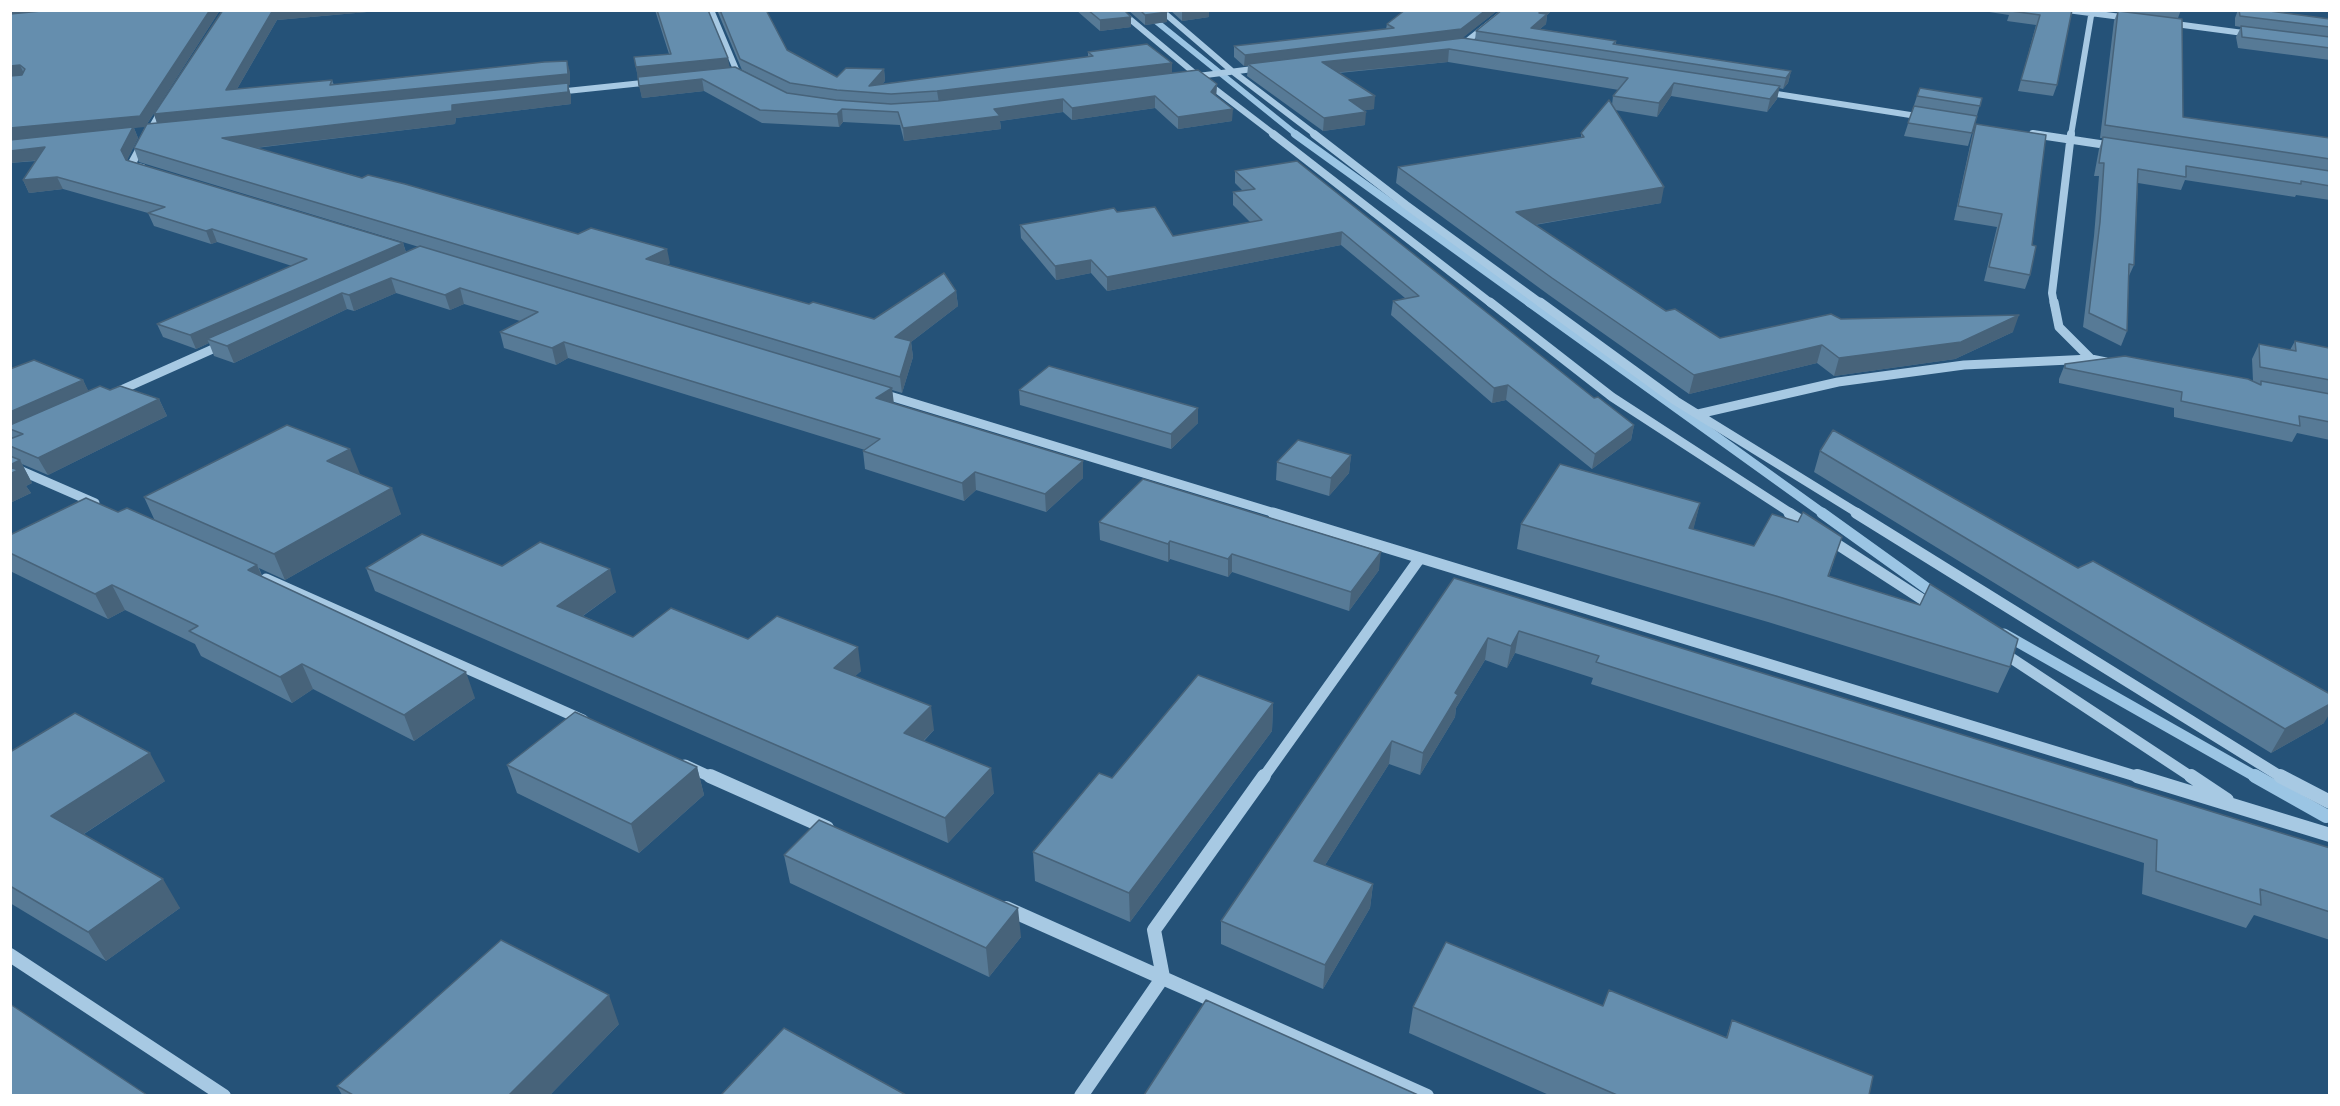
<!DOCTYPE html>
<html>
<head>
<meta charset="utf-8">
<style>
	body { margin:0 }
	#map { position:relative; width:2340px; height:1106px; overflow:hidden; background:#255278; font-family:"Fira Sans",sans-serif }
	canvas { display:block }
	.frame { position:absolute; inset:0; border:12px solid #fff; pointer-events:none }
</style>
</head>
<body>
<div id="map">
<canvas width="2340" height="1106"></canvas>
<div class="frame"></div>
</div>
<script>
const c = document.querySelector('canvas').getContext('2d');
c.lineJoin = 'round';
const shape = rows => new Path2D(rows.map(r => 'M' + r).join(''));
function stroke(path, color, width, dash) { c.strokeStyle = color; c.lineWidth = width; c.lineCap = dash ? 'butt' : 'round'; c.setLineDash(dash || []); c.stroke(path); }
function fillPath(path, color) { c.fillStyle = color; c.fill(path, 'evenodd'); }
stroke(shape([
	[1142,10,1297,135]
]), '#9bc5e4', 6);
stroke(shape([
	[1295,134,1531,304]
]), '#9bc5e4', 8);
stroke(shape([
	[1529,302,1824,514]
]), '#9bc5e4', 9);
stroke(shape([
	[1822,513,1939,597],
	[2004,634,2258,778]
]), '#9bc5e4', 11);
stroke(shape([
	[2255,776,2326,816]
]), '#9bc5e4', 14);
stroke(shape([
	[711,10,738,74,745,78],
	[1119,10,1198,76,1275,135],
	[1161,10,1232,71,1316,135],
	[2067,10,2129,18],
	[2168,23,2251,34],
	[1462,45,1506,10],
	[1190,77,1261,68],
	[557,92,652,82],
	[1764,92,1923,117],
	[2033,134,2042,135],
	[147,135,162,109],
	[2071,135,2092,10]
]), '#a7c9e3', 6);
stroke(shape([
	[1273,134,1492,304],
	[1314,134,1406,205,1542,304],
	[2033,134,2113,146],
	[142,168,133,166,132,163,148,134],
	[2054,304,2052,293,2071,134]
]), '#a7c9e3', 8);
stroke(shape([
	[1490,302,1612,397,1792,514],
	[1540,302,1676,401,1859,514],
	[2054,302,2059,327,2091,359],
	[880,393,1278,514],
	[112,394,224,344],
	[1698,414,1838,382,1964,365,2091,359,2106,362],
	[10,466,95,503]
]), '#a7c9e3', 9);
stroke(shape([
	[1273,513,2142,778],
	[1789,513,1811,527],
	[1856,513,2283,778],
	[1829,539,1934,607],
	[266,579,583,720],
	[2002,652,2193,778],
	[685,765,713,778],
	[1263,778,1420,558]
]), '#a7c9e3', 11);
stroke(shape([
	[710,776,827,828],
	[2137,776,2330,835],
	[2191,776,2227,800],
	[2280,776,2330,802],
	[1006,908,1427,1096],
	[10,955,224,1096],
	[1081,1096,1163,977,1154,930,1264,776]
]), '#a7c9e3', 14);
fillPath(shape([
	[10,10,220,10,147,124,157,123,154,114,223,10,367,12,277,20,237,89,332,80,334,85,570,72,570,85,568,85,571,96,571,104,456,118,455,124,256,148,670,263,667,265,809,304,874,319,956,291,958,306,911,342,913,357,902,393,892,390,893,403,1083,478,1046,512,976,490,964,501,865,469,863,451,865,450,568,358,556,365,504,348,500,332,520,321,464,304,450,310,396,293,354,311,347,309,234,363,214,356,209,343,196,349,163,337,157,324,292,266,217,242,211,244,154,226,148,213,63,189,29,193,23,180,36,161,10,163],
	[146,125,134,148,139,162,419,247,406,252,403,243,127,160,138,138,134,128],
	[655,10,708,10,730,68,787,93,742,70,717,10,766,10,787,50,837,77,884,69,885,81,882,84,1088,57,1088,52,1217,84,1216,96,1232,121,1178,129,1155,108,1072,120,1063,112,1000,121,1001,129,904,141,900,125,843,122,839,127,762,123,704,91,642,98,634,57,669,54],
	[1076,10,1124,10,1131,17,1131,27,1100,31],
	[1128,10,1166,10,1167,12,1167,22,1145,25],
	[1170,10,1209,10,1209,17,1182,21],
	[1405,10,1498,10,1462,38,1475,40,1476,31,1502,10,1552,10,1547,15,1546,24,1540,29,1616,41,1616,44,1791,71,1788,83,1783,89,1779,88,1777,99,1767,112,1671,96,1657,117,1615,110,1661,203,1535,225,1666,311,1720,338,1841,319,2013,332,1955,359,1834,376,1817,363,1689,394,1549,295,1396,183,1398,167,1581,137,1581,133,1612,105,1613,96,1619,90,1448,62,1339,73,1374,109,1364,110,1365,125,1323,131,1247,76,1248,66,1244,66,1234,57,1234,46,1386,29,1387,24],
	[1976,10,2072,10,2057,85,2053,96,2018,91,2036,25,2007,21,2009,15],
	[2116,10,2181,10,2178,18,2183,117,2330,138,2330,200,2296,195,2295,197,2185,180,2181,190,2138,183,2134,265,2128,278,2127,331,2121,346,2083,327,2094,236,2099,176,2094,176,2099,149,2103,138,2100,138,2114,21,2118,11],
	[2238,10,2262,10,2330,19,2330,60,2238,48,2236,37,2241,27,2235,26,2235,18],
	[1917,96,1982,98,1968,146,1904,136],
	[1976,124,2032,245,2030,275,2025,289,1984,281,1997,227,1954,220,1972,136],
	[1297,161,1594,398,1634,425,1631,440,1592,469,1506,400,1492,403,1391,315,1393,301,1405,298,1341,245,1107,291,1091,273,1056,280,1021,238,1020,225,1117,212,1173,236,1250,222,1233,205,1233,192,1243,191,1235,183,1235,171],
	[2295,341,2329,348,2330,440,2297,433,2292,442,2174,417,2174,408,2059,383,2059,379,2065,364,2253,381,2252,359,2259,344,2290,350],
	[10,369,83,380,88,391,110,390,159,399,167,416,48,475,22,464,32,483,26,486,31,493,10,503,10,439,13,438,10,434],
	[1019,390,1198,423,1171,449,1020,405],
	[1820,451,2324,723,2271,753,1814,472],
	[1351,455,1349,473,1329,496,1276,480,1277,462],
	[359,474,401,514,285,580,259,568,263,578,475,698,414,741,313,689,292,703,201,656,195,644,125,610,108,619,10,571,10,535,118,512,155,521,144,497],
	[1700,503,1693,529,1754,546,1834,561,1829,576,2010,667,1998,693,1768,622,1517,549,1521,524],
	[1099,522,1379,570,1349,611,1232,572,1228,577,1170,559,1168,562,1100,540],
	[502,566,616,592,583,616,633,637,748,639,861,671,855,676,934,730,924,741,994,793,948,843,375,591,366,568],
	[1454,578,2330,848,2330,940,2254,915,2246,928,2142,894,2144,863,1591,684,1593,678,1515,653,1507,668,1485,660,1456,708,1455,717,1420,775,1389,764,1325,865,1373,884,1370,908,1323,989,1221,944,1221,921],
	[1273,703,1272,731,1130,922,1035,881,1033,852,1112,778],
	[10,752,165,781,84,834,180,908,106,961,10,903],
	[507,765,697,767,704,795,639,853,517,793],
	[784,855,1021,937,989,977,790,883],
	[1603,1006,1726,1038,1732,1020,1869,1095,1549,1095,1409,1033,1413,1007],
	[619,1024,550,1095,342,1095,337,1086]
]), '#577a96');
fillPath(shape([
	[10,10,82,10,10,17],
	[210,10,220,10,145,127,134,128,138,138,126,162,10,140,10,128],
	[273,10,367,10,367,12,277,20,230,101,226,90],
	[1182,10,1209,10,1209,17,1182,21],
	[1486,10,1498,10,1460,40,1248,64,1248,66,1244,66,1245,55],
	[1541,10,1552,10,1547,15,1546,24,1529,38,1531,28,1539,13],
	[1167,12,1167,22,1145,25,1145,15],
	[1131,17,1131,27,1100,31,1100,20],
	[1449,49,1448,62,1321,74,1322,62],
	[728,58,730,69,638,79,636,67],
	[567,61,570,72,570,85,568,85,571,96,571,104,456,118,455,124,227,151,158,126,154,114],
	[1172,63,1172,75,939,103,937,91],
	[20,65,25,76,10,77,10,66],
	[884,69,885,81,874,93,869,86],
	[1791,71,1788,83,1783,89,1786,78],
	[702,79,704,91,642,98,639,86],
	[1674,83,1671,96,1657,117,1659,103],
	[1217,84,1216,97,1211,92],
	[1780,86,1777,99,1767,112,1770,99],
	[1155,96,1155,108,1072,120,1072,108],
	[1375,96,1374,109,1348,113,1349,100],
	[1063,99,1063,112,1000,121,1001,129,904,141,903,128,994,109],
	[842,109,843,122,839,127,837,114],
	[1233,109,1232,121,1178,129,1178,117],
	[1366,112,1365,125,1323,131,1324,118],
	[45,147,50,159,10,163,10,151],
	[57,177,63,189,29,193,23,180],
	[1664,187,1661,203,1514,228,1516,212],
	[212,229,217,242,211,244,206,231],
	[1342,232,1341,245,1107,291,1107,277],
	[403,243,407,256,207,339,209,343,196,349,190,335],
	[667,249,670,263,650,274,646,259],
	[1091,260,1091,273,1056,280,1055,266],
	[391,278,396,293,354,311,349,295],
	[460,288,464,304,450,310,445,295],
	[956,291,958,306,911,342,913,357,902,393,895,337],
	[342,293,347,309,234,363,227,346],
	[2019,315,2013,332,1955,359,1834,376,1839,358],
	[564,342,568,358,556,365,552,348],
	[1822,345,1817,363,1689,394,1694,375],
	[83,380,91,396,10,429,10,412],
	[1508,385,1506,400,1492,403,1494,388],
	[892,388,894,404,876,398],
	[159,399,167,416,48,475,38,458],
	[1198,408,1198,423,1171,449,1171,434],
	[1634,425,1631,440,1592,469,1595,454],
	[350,449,360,474,337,487,327,461],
	[1351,455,1349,473,1329,496,1331,478],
	[20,460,32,483,26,486,31,493,10,503,10,465],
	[1083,461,1083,478,1046,512,1045,494],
	[975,472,976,490,964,501,962,483],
	[392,488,401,514,285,580,274,554],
	[1700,503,1694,527,1683,553,1689,528],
	[1170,541,1170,559,1168,562,1168,544],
	[1381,552,1379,570,1349,611,1351,592],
	[1232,554,1232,572,1228,577,1228,559],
	[257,565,268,590,248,570],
	[610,569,616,592,564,629,557,606],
	[112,585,125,610,108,619,95,594],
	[1519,631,1515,653,1507,668,1511,646],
	[1488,638,1485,660,1456,708,1455,717,1420,775,1423,753,1455,693],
	[858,647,861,671,838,692,834,668],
	[302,664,313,689,292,703,280,677],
	[466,672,475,698,414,741,404,715],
	[1273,703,1272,731,1130,922,1129,893],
	[2330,704,2330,713,2324,723,2271,753,2285,729],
	[931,706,934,730,907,757,904,733],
	[1392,741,1389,764,1313,884,1314,861],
	[150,753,165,781,68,844,51,816],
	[697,767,704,795,639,853,631,824],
	[991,768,994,793,948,843,945,818],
	[163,879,180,908,106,961,88,932],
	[1373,884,1370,908,1323,989,1325,965],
	[1018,908,1021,937,989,977,986,948],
	[609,995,619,1024,550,1095,509,1095]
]), '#47637a');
const building = shape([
	[52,10,210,10,140,116,10,128,10,76,22,75,25,69,20,65,10,66,10,14,52,10],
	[223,10,273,10,226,90,332,80,330,85,544,62,567,61,568,74,154,114,223,10],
	[657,10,708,10,728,58,636,67,634,57,671,54,657,10],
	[720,10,766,10,787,50,837,77,846,68,884,69,869,86,1093,56,1088,52,1147,44,1172,63,937,91,891,94,837,90,790,83,740,59,720,10],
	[1088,10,1124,10,1131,17,1100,20,1088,10],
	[1140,10,1166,10,1167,12,1145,15,1140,10],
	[1405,10,1486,10,1461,29,1245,55,1234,46,1394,28,1387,24,1405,10],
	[1502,10,1541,10,1539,13,1547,14,1531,28,1616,41,1613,44,1791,71,1786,78,1476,31,1502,10],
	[2011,10,2072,10,2057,85,2021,80,2040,15,2011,11,2011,10],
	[2239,10,2262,10,2330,19,2330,27,2240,16,2239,10],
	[2118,11,2182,19,2183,117,2330,138,2330,159,2105,125,2118,11],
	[2241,26,2330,37,2330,48,2242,37,2241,26],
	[1463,38,1780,86,1770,99,1674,83,1659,103,1613,96,1628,78,1449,49,1322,62,1375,96,1349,100,1366,112,1324,118,1248,64,1463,38],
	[735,67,787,93,836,100,891,104,938,101,1198,70,1217,84,1211,92,1233,109,1178,117,1155,96,1072,108,1063,99,994,109,1000,116,903,128,898,112,842,109,837,114,760,110,702,79,639,86,638,77,735,67],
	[568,83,568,92,452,105,452,111,222,138,362,178,368,175,405,184,578,234,591,228,667,249,646,259,809,304,813,302,874,319,944,273,956,291,895,337,911,341,900,377,134,148,147,124,568,83],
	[1920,88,1982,98,1980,106,1917,96,1920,88],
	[1609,100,1664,187,1516,212,1666,311,1675,309,1720,338,1831,314,1841,319,2019,315,1961,342,1839,358,1822,345,1694,375,1552,278,1398,167,1584,137,1581,133,1609,100],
	[1914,106,1977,116,1972,133,1908,123,1914,106],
	[1976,124,2046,135,2032,245,2036,246,2030,275,1989,267,2002,214,1958,206,1976,124],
	[133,127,121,150,126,160,403,243,190,335,157,324,307,259,212,229,206,231,148,213,165,207,57,177,23,180,45,147,10,151,10,140,133,127],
	[2103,137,2330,171,2330,186,2301,181,2301,184,2186,166,2186,177,2138,169,2134,265,2129,264,2127,331,2089,313,2100,222,2104,163,2099,163,2103,137],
	[1297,161,1594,398,1598,397,1634,425,1595,454,1508,385,1494,388,1393,301,1419,296,1342,232,1107,277,1091,260,1055,266,1020,225,1114,208,1117,212,1155,207,1173,236,1262,220,1233,192,1255,189,1235,171,1297,161],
	[420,246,892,388,876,398,1083,461,1045,494,975,472,962,483,863,451,880,439,564,342,552,348,500,332,538,312,460,288,445,295,391,278,349,295,342,293,227,346,207,339,420,246],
	[2295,341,2329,348,2330,380,2260,367,2259,344,2296,351,2295,341],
	[2125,356,2248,379,2261,385,2261,381,2330,394,2330,422,2299,416,2300,426,2181,401,2182,392,2065,368,2065,364,2125,356],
	[34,360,83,380,10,412,10,369,34,360],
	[1049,366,1198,408,1171,434,1019,390,1049,366],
	[100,386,110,390,120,386,159,399,38,458,10,446,10,439,23,434,10,429,10,425,100,386],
	[287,425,350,449,327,461,392,488,274,554,144,497,287,425],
	[1833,430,2078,568,2093,561,2330,694,2330,704,2285,729,1820,451,1833,430],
	[1298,440,1351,455,1331,478,1277,462,1298,440],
	[10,456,20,460,10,465,10,456],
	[1560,464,1700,503,1689,528,1754,546,1772,514,1798,522,1803,512,1842,537,1828,576,1920,605,1930,584,2018,639,2010,667,1776,596,1521,524,1560,464],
	[10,467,18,470,10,474,10,467],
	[1143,479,1381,552,1351,592,1232,554,1228,559,1170,541,1168,544,1099,522,1143,479],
	[86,498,118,512,127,508,257,565,248,570,466,672,404,715,302,664,280,677,189,631,198,626,112,585,95,594,10,553,10,535,86,498],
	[422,534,502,566,540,542,610,569,557,606,633,637,671,608,748,639,777,616,858,647,834,668,931,706,904,733,991,768,945,818,366,568,422,534],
	[1454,578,2330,848,2330,912,2260,889,2261,905,2156,871,2157,840,1596,662,1599,656,1519,631,1511,646,1488,638,1455,693,1458,695,1423,753,1392,741,1314,861,1373,884,1325,965,1221,921,1454,578],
	[1198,675,1273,703,1129,893,1033,852,1099,773,1112,778,1198,675],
	[575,712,697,767,631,824,507,765,575,712],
	[75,713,150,753,51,816,163,879,88,932,10,886,10,752,75,713],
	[819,820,1018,908,986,948,784,855,819,820],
	[501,940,609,995,509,1095,353,1095,337,1086,501,940],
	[1446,942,1603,1006,1609,990,1727,1038,1732,1020,1873,1076,1869,1095,1617,1095,1413,1007,1446,942],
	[1206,1000,1418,1095,1144,1095,1206,1000],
	[10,1004,147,1095,10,1095,10,1004],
	[784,1028,906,1095,721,1095,784,1028]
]);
fillPath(building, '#658eae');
stroke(building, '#47637a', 1.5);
</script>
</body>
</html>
